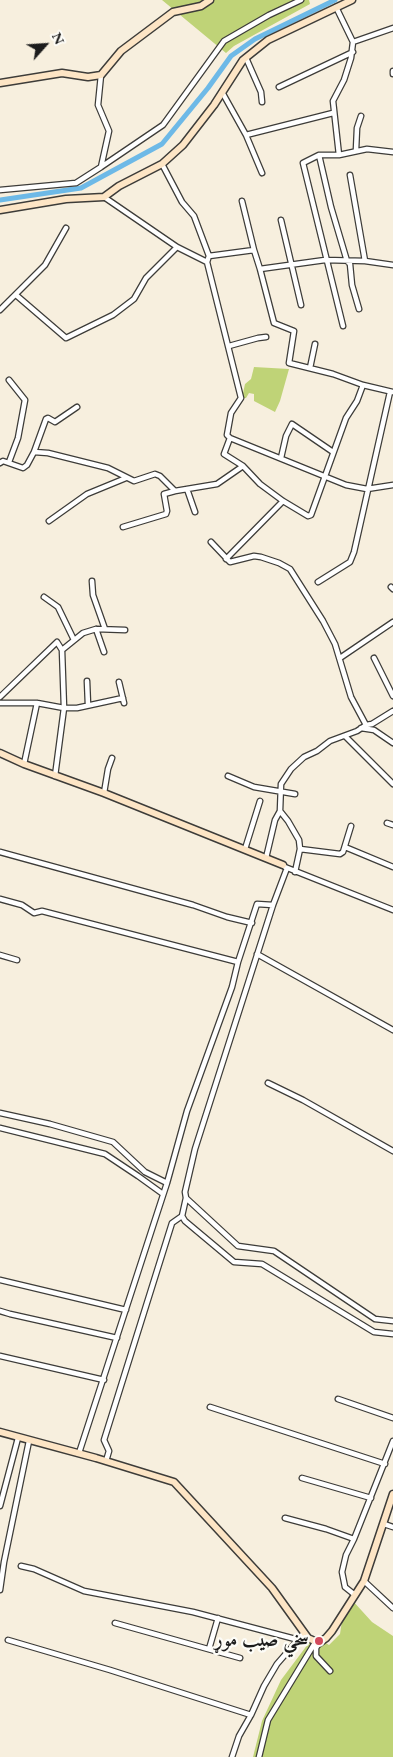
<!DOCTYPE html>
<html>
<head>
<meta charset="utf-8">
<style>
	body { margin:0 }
	#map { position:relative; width:393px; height:1757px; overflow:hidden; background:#f7efde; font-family:"EB Garamond",serif }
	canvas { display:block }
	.north { position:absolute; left:20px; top:20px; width:50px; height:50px; -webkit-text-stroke:4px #fdfcf7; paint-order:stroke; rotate:64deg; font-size:14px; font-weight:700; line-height:20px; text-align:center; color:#1c1c1c }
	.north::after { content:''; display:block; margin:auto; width:18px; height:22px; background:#1c1c1c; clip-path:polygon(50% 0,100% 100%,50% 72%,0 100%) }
</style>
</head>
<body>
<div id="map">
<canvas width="393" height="1757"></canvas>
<div class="north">N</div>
</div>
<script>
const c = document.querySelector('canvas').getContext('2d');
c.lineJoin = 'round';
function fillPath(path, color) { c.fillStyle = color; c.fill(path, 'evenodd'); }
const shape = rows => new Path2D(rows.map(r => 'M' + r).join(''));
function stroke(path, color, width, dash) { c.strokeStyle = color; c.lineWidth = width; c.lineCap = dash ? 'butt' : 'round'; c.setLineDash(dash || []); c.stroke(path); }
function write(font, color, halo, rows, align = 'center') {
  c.font = font + ' "EB Garamond",Amiri,serif'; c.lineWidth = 4.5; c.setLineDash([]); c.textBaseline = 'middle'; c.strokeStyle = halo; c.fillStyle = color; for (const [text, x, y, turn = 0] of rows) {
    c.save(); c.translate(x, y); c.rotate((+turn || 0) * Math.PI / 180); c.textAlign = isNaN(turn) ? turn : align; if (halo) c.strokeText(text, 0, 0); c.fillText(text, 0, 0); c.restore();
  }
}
fillPath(shape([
	[162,0,309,0,310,4,234,46,226,53],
	[254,367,289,369,280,401,275,412,254,401,254,394,249,393,246,398,242,398,245,384,251,379],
	[352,1600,372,1622,393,1636,393,1757,253,1757,262,1721,281,1680,314,1636,329,1645,340,1634,343,1614]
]), '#bfd377');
stroke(shape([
	[0,200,81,188,162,144,208,88,231,56,255,39,335,0]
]), '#6db9e7', 5);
const street = shape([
	[336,7,353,42,351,58,344,80,333,101,339,155,319,155,303,163,343,326],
	[353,42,393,28],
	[246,58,261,92,262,102],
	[393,71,393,74],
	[101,75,98,105,109,131,101,167],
	[279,87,353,52],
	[222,92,246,135,262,173],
	[246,135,333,113],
	[356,150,357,128,361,116],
	[319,155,331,207,347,261,350,264,352,285,359,309],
	[339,155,367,149,393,152],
	[162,164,182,202,194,216,209,256],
	[350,175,365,261],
	[0,190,76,183,101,167,163,125,224,41,269,15,301,0],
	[104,197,177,247,207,262,209,256,254,250,260,269,325,260,365,261,393,265],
	[242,201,254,250],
	[281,220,301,305],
	[207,262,241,398,231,413,227,435,230,438,346,485,367,489,393,485],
	[260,269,274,323,294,331,289,363,333,374,363,385,393,392],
	[16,295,66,338,113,315,134,299,146,278,177,247],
	[0,310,45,265,66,228],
	[229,346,258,338,266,337],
	[310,368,315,344],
	[9,380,25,400,18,438,9,462],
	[34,452,46,419,48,418,55,422,77,407],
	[281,458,286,436,292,424,333,452],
	[0,463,3,461,23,468,27,465,34,452,48,453,108,468,134,481,155,474,160,476,175,491,217,484,243,466,224,454,230,438],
	[243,466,260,484,283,501,308,516,311,515,346,418,357,401,363,385],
	[187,489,195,512],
	[49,521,87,494,126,478],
	[123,527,166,514,167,511,164,494,175,491],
	[211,542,230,562,254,556,261,557,279,563,290,569,323,621,335,644,351,697,366,725],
	[226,559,283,501],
	[92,581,93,595,105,629],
	[318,582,350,562,354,552,390,392],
	[391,587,393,589],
	[44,597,58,607,74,640],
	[96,629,104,652],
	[62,650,83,633,96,629,125,630],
	[340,658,393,622],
	[374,658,393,696],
	[87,681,88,705],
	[119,682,124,703],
	[0,697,57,642,62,650,64,708,55,776],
	[0,703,37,703,64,708,77,708,123,698],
	[361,728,374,730,393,743],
	[345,736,393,784],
	[24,764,37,703],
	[228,776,254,787,295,794],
	[104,793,108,769,112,758],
	[387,823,393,825],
	[345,847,393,867],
	[245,849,260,801],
	[300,849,340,854,343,852,351,826],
	[0,852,193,905,227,917,252,923],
	[266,858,275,820,280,811],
	[285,867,393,910],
	[287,868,273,905,195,1149,185,1192,186,1198,182,1216,185,1221,234,1262,262,1264,374,1332,393,1334],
	[295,872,300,849,299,840,288,821,280,811,281,784,291,769,304,757,317,751,330,741,357,731,366,725,372,724,393,711],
	[0,899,22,905,34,913,42,911,238,962],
	[257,954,393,1030],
	[0,955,17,960],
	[268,1083,303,1100,393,1151],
	[0,1113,50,1124,113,1142,145,1172,167,1183],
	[0,1128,105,1154,138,1176,163,1194],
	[186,1198,238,1246,274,1251,375,1319,393,1321],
	[0,1280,126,1310],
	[0,1311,10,1314,117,1338],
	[0,1356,104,1380],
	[338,1399,393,1418],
	[210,1407,385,1464],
	[79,1453,167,1183,187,1111,232,987,238,962,257,904,273,905],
	[106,1461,109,1451,104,1440,172,1223,182,1216],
	[302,1478,371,1498],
	[0,1506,18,1438],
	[285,1518,326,1529,354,1539],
	[384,1524,393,1527],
	[21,1566,34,1569,84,1591,193,1612,299,1640],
	[364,1581,393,1608],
	[0,1590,4,1562,29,1441],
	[355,1595,345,1587,342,1572,346,1555,354,1539,393,1441],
	[115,1623,240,1658],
	[8,1640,110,1670,251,1715],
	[319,1643,316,1648,316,1656,330,1671],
	[209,1649,218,1618],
	[232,1757,239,1736,251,1715,264,1686,277,1664,297,1641,299,1640,304,1632],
	[259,1757,268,1720,316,1641]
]);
const secondary = shape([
	[0,83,62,73,88,77,101,75,121,51,173,12,201,6,210,0],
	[0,210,66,199,104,197,119,186,162,164,183,145,214,105,243,60,268,40,352,0],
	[0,753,24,764,104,793,283,865],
	[0,1432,96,1458,174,1482,272,1588,308,1638,319,1643,326,1638,332,1631,364,1581,393,1494]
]);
stroke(street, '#3d3c39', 7);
stroke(secondary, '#3d3c39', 9);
stroke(street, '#fff', 4.5);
stroke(secondary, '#fde5c5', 6);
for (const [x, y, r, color] of [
	[319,1641,5,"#d1495b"]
]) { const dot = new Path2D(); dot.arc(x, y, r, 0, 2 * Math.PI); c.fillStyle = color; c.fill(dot); stroke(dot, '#fdfcf7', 2); }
write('bold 20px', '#1c1c1c', '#fdfcf7', [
	["سخي صیب موړ",309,1641]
], 'right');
</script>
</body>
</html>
